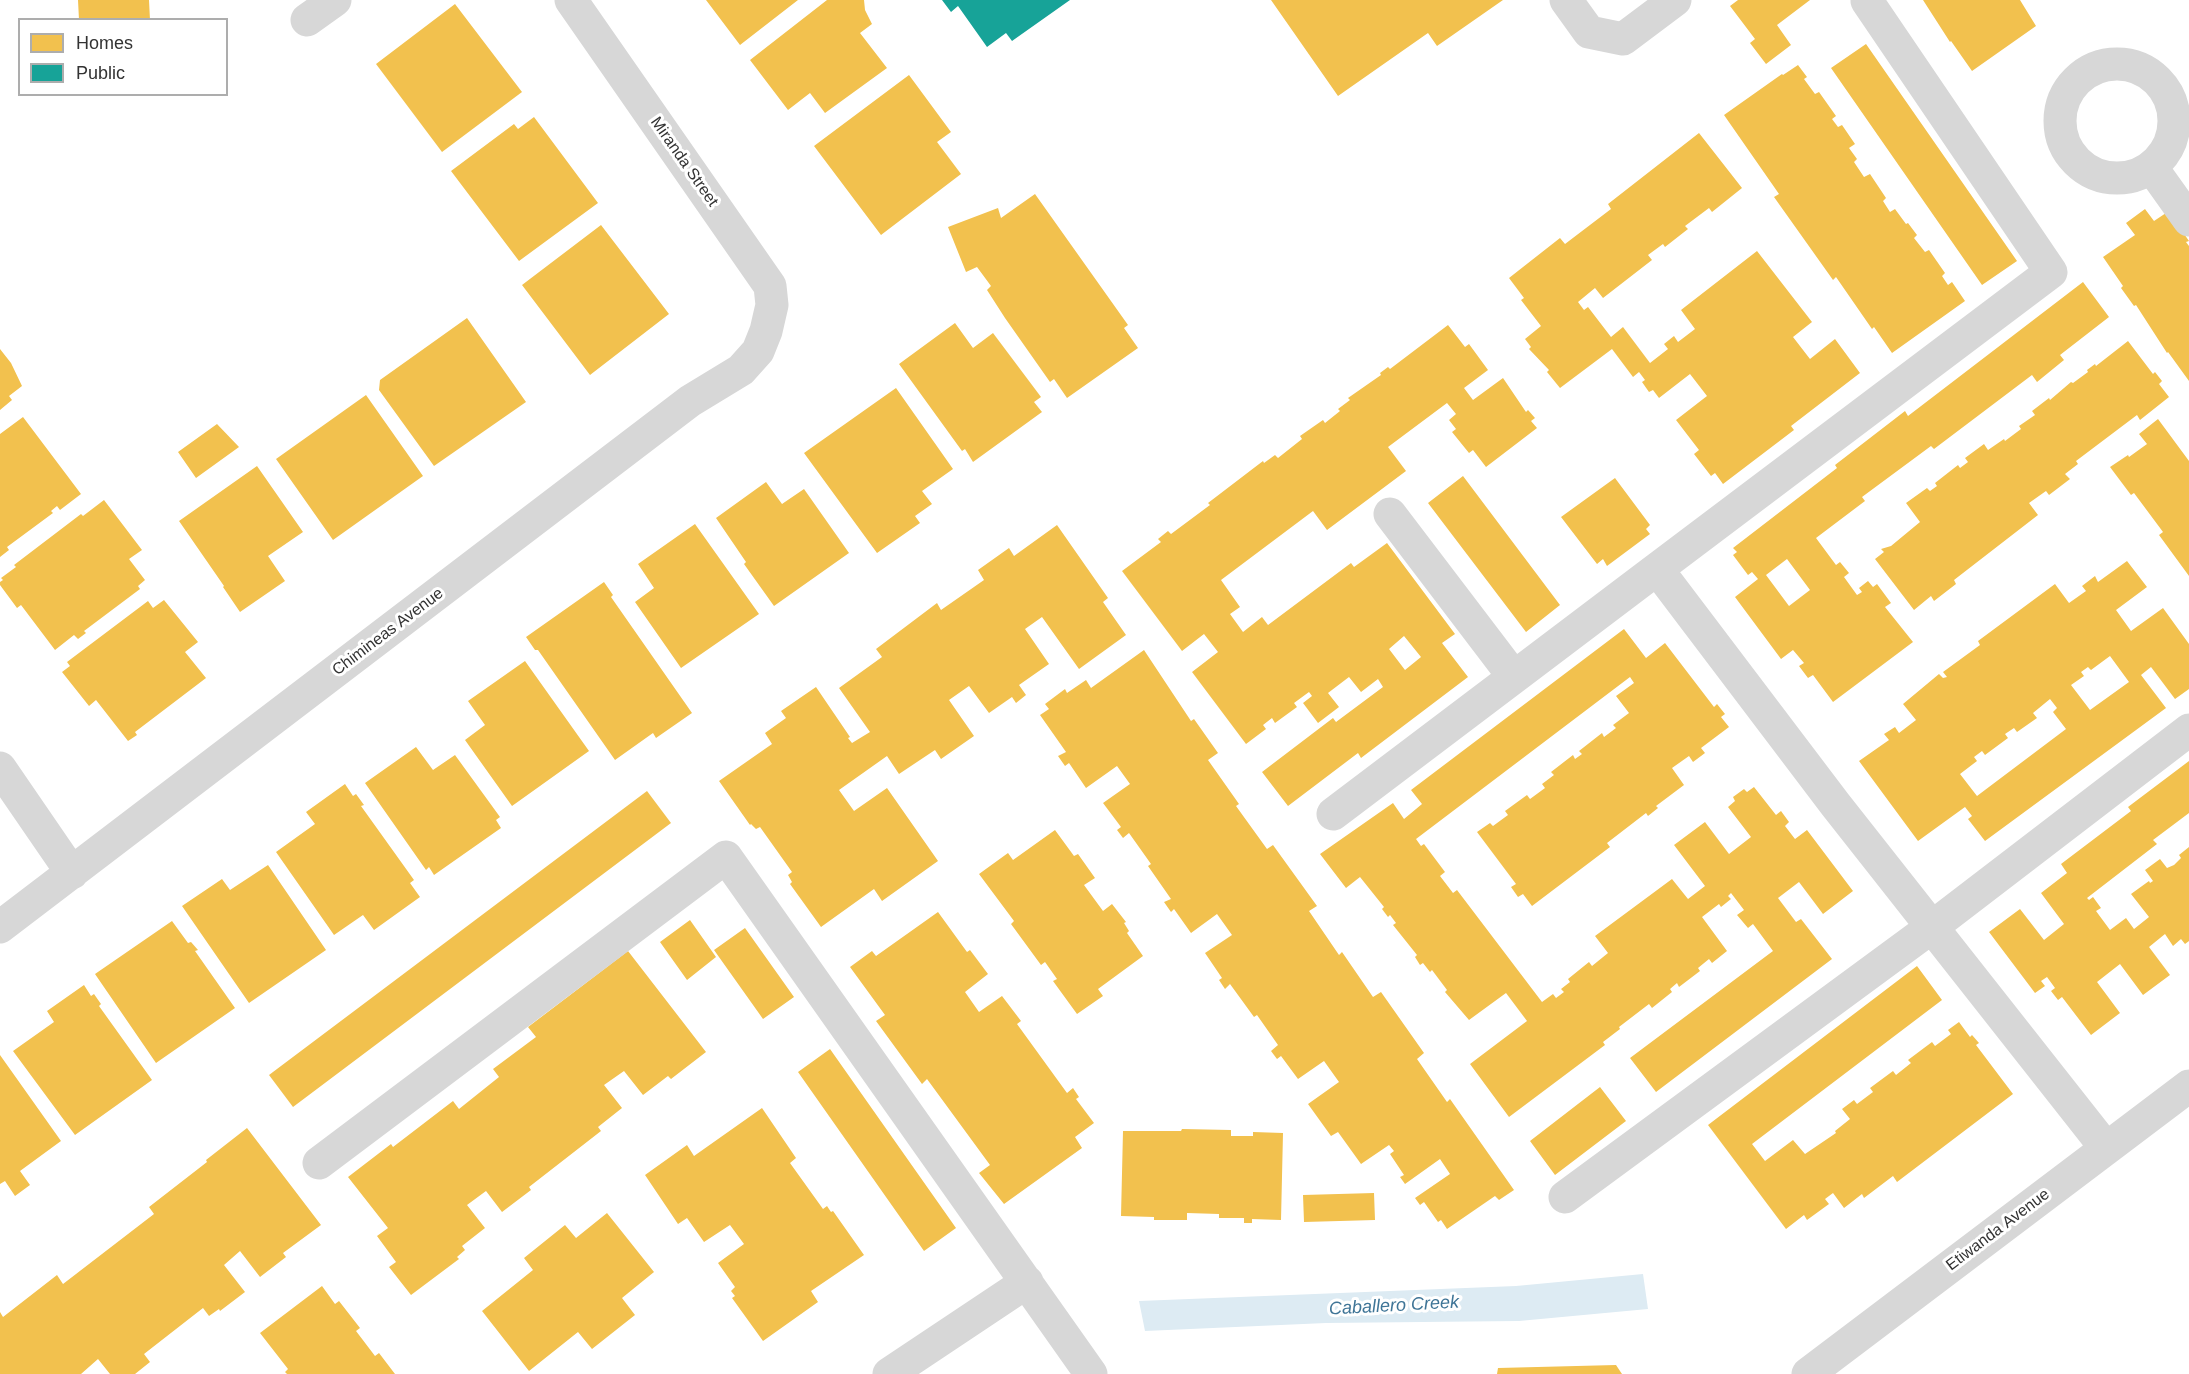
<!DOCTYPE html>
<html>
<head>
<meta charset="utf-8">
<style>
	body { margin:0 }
	#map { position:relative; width:2189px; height:1374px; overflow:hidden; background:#fff; font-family:Helvetica,sans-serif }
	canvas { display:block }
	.legend { position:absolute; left:18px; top:18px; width:210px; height:78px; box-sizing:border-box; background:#fff; border:2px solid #adadad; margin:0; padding:8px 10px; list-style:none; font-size:18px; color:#333 }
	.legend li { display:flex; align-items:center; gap:12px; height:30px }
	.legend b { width:30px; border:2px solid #adadad }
</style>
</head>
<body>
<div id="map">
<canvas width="2189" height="1374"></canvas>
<ul class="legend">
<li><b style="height:16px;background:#f2c14e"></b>Homes</li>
<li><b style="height:16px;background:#17a398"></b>Public</li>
</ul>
</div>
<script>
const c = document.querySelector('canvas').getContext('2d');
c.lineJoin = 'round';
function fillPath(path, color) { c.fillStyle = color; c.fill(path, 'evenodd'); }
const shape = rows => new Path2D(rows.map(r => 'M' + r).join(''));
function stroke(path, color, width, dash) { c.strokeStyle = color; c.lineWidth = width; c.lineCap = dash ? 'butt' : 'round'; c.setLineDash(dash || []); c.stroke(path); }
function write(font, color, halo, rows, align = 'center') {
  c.font = font + ' Helvetica,sans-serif'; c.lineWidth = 6; c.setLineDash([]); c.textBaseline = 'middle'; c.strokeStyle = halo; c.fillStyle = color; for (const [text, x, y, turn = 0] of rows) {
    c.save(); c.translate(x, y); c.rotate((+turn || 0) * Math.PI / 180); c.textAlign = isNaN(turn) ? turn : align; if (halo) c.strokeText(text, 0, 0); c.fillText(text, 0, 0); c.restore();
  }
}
fillPath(shape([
	[1643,1274,1648,1309,1519,1321,1326,1323,1145,1331,1139,1301,1516,1286]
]), '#ddebf3');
fillPath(shape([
	[78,0,149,0,150,20,79,20],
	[706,0,798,0,740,45],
	[827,0,864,0,865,10,872,24,860,33,887,68,825,113,810,93,788,110,750,60],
	[1271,0,1503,0,1437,46,1428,33,1338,96],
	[1738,0,1810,0,1777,25,1791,45,1766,64,1750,43,1755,39,1730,6],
	[1923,0,2020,0,2036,26,1972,71,1951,41,1950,42],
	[455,4,522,92,442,152,376,64],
	[1866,44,2017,261,1982,285,1831,68],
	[1798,65,1807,77,1804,79,1815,94,1819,92,1836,116,1832,119,1838,127,1842,125,1855,144,1849,148,1857,159,1854,162,1864,177,1870,174,1886,198,1883,201,1890,212,1895,209,1906,224,1908,223,1917,235,1914,238,1925,252,1929,250,1945,273,1942,276,1948,285,1952,282,1965,301,1892,353,1874,327,1872,329,1836,277,1833,280,1774,197,1779,194,1724,115,1782,74,1783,75],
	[909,75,951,132,937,142,961,174,881,235,814,146],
	[534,117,598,203,519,261,451,171,514,124,518,129],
	[1699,133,1742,188,1712,212,1709,208,1685,226,1688,229,1665,247,1663,244,1648,255,1652,260,1603,298,1595,288,1578,302,1584,310,1588,307,1611,337,1623,327,1650,363,1668,349,1664,344,1674,336,1678,342,1695,329,1681,310,1757,251,1812,322,1793,337,1810,359,1835,339,1860,373,1791,426,1794,430,1723,484,1715,473,1711,476,1694,454,1699,450,1676,420,1707,396,1690,374,1659,398,1653,390,1649,392,1642,382,1645,380,1639,372,1633,377,1612,349,1560,388,1547,372,1549,370,1529,349,1531,347,1525,339,1541,326,1521,300,1524,298,1509,278,1560,238,1565,244,1611,209,1608,204],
	[1035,194,1128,325,1124,328,1138,348,1067,398,1054,379,1050,382,1005,318,987,290,991,286,977,267,966,272,948,227,998,208,1001,218],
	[2145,209,2154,221,2166,213,2173,218,2189,241,2186,242,2189,246,2189,381,2168,352,2167,353,2136,305,2134,306,2121,288,2123,286,2103,257,2135,235,2126,223],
	[601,225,669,314,590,375,522,285],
	[2083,282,2109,317,2060,355,2064,360,2037,382,2032,375,1934,449,1931,446,1862,497,1865,501,1816,538,1836,565,1840,562,1849,573,1844,577,1857,595,1862,592,1859,588,1868,581,1873,587,1877,584,1891,603,1885,607,1913,642,1833,702,1813,675,1808,678,1799,666,1804,663,1793,650,1781,659,1735,597,1758,579,1752,572,1748,575,1733,555,1737,552,1733,548,1837,468,1835,465,1905,411,1908,416],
	[1787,559,1810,590,1789,606,1766,575],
	[467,318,526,402,434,466,379,390,380,380],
	[955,323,973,348,993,333,1041,397,1034,402,1042,412,973,462,965,449,962,451,899,364],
	[1448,325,1465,347,1469,344,1488,370,1464,388,1473,400,1503,378,1526,412,1528,410,1535,418,1531,421,1537,428,1486,467,1473,450,1469,453,1452,432,1456,429,1449,420,1456,414,1447,403,1388,447,1406,471,1327,530,1313,511,1221,580,1240,607,1230,614,1243,632,1262,617,1268,625,1351,563,1354,567,1387,543,1455,634,1442,643,1468,677,1361,758,1358,753,1288,806,1262,772,1333,718,1336,722,1383,687,1378,679,1361,692,1349,677,1328,693,1339,707,1318,723,1303,703,1312,696,1309,692,1294,703,1297,707,1275,723,1272,718,1263,725,1266,729,1246,744,1192,672,1218,652,1204,634,1182,651,1122,571,1161,542,1158,539,1168,531,1171,534,1210,505,1208,503,1263,461,1264,463,1275,455,1278,458,1302,439,1300,436,1323,420,1325,423,1340,411,1338,409,1350,400,1348,398,1381,375,1380,373,1388,367,1390,369],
	[1404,636,1421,657,1405,670,1389,649],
	[2128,341,2153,374,2155,372,2162,381,2159,384,2169,397,2140,420,2137,415,2076,461,2078,464,2065,474,2070,479,2049,495,2046,491,2029,503,2038,515,1954,580,1956,584,1934,601,1931,596,1914,610,1875,559,1884,552,1881,549,1891,546,1920,522,1906,503,1927,488,1930,491,1937,486,1935,483,1958,465,1960,468,1968,462,1965,458,1984,444,1988,450,2004,439,2005,441,2021,429,2019,426,2035,415,2032,411,2049,398,2050,400,2071,382,2073,383,2088,372,2087,370,2095,364,2096,366],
	[0,349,11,363,22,386,9,396,12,400,0,410],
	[896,388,953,469,922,491,932,504,915,516,920,523,877,553,804,453],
	[366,395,423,476,333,540,276,459],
	[23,417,81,494,60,510,57,506,51,511,53,513,7,547,9,550,0,557,0,434],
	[2158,419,2189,461,2189,576,2159,535,2163,532,2134,493,2131,495,2110,467,2128,455,2129,457,2147,444,2139,434],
	[217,424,239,447,196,478,178,452],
	[257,466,303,532,268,556,285,581,240,612,223,587,224,586,179,521],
	[1463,476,1560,605,1526,632,1428,503],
	[1615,478,1650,525,1646,529,1650,534,1607,566,1603,559,1597,564,1561,517],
	[766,482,782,504,804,489,849,553,774,606,744,564,746,562,716,518],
	[104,500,142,550,129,559,145,580,138,586,140,589,84,631,86,633,78,639,74,635,55,650,21,605,17,608,0,585,0,582,3,580,1,578,16,567,14,565,81,514,83,516],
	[695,524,759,614,681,668,635,602,654,588,638,564],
	[1057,525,1108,598,1103,602,1126,635,1079,669,1042,617,1025,629,1049,664,1019,685,1026,695,1016,703,1012,697,989,713,969,686,949,700,974,736,941,759,935,750,899,774,887,756,839,790,854,811,887,788,938,861,882,901,874,889,821,927,790,884,792,882,788,875,792,872,760,827,756,829,751,824,750,825,719,781,772,744,765,733,786,718,781,711,816,687,850,737,848,738,852,743,870,732,839,688,882,657,876,649,937,603,941,610,984,580,978,570,1009,548,1014,556],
	[2127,561,2147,587,2116,610,2131,631,2163,608,2189,644,2189,689,2175,699,2151,667,2141,675,2166,708,1985,841,1968,819,1972,816,1965,807,1918,841,1859,761,1889,740,1884,734,1895,727,1899,733,1916,720,1903,704,1939,674,1943,678,1947,677,1943,672,1980,645,1978,641,2055,584,2069,603,2086,591,2082,586,2095,576,2098,582],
	[2110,656,2129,682,2090,710,2071,685,2084,676,2081,672,2088,667,2091,670],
	[2050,699,2057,708,2053,712,2066,729,1977,796,1960,774,1977,761,1974,757,1982,751,1985,755,2008,738,2005,734,2014,728,2017,732,2037,718,2033,713],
	[604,582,613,595,611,597,692,713,656,738,653,733,615,760,538,650,535,650,526,637],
	[164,600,198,642,185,652,206,678,135,732,137,735,128,741,96,700,89,706,62,672,70,666,67,662,148,601,153,608],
	[1624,629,1646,658,1665,643,1714,707,1717,704,1725,714,1721,717,1729,727,1701,748,1705,753,1693,762,1689,756,1672,768,1684,785,1656,806,1658,808,1648,816,1646,813,1607,843,1610,847,1532,906,1523,894,1518,897,1511,887,1516,884,1477,832,1490,823,1493,826,1508,815,1505,811,1527,795,1530,799,1545,788,1542,784,1554,775,1551,772,1573,755,1575,759,1582,754,1579,751,1602,733,1604,737,1616,728,1613,725,1629,713,1616,696,1634,683,1630,677,1416,839,1421,846,1424,844,1445,872,1440,876,1453,893,1457,890,1542,1002,1553,994,1556,998,1564,992,1561,989,1570,982,1568,979,1589,962,1592,966,1608,953,1595,936,1672,879,1688,899,1705,886,1674,845,1705,822,1729,854,1751,837,1728,807,1735,801,1733,797,1744,789,1747,792,1754,787,1776,815,1781,811,1789,822,1785,826,1795,839,1807,830,1853,891,1823,914,1799,882,1778,898,1796,922,1801,919,1832,959,1656,1092,1630,1058,1773,951,1753,924,1748,928,1737,915,1744,910,1731,893,1728,896,1731,899,1721,907,1719,904,1702,917,1727,951,1712,963,1709,959,1698,968,1700,971,1679,987,1677,983,1670,989,1672,992,1652,1008,1649,1004,1619,1027,1620,1029,1603,1042,1605,1045,1509,1117,1470,1064,1527,1021,1506,993,1469,1020,1445,992,1447,990,1432,970,1430,972,1423,963,1420,965,1415,957,1417,955,1393,925,1396,923,1390,915,1388,917,1382,909,1384,907,1360,877,1346,888,1320,854,1393,803,1404,819,1422,804,1411,790],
	[1144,650,1191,721,1194,719,1218,753,1208,760,1239,804,1236,806,1267,849,1273,845,1317,906,1309,911,1339,955,1342,952,1373,997,1381,992,1424,1053,1417,1059,1447,1102,1450,1099,1514,1190,1499,1200,1495,1196,1447,1229,1441,1220,1438,1222,1424,1202,1420,1205,1415,1198,1450,1174,1440,1159,1405,1184,1400,1177,1404,1175,1390,1154,1394,1151,1389,1145,1361,1164,1338,1132,1331,1136,1308,1104,1339,1082,1324,1061,1298,1079,1281,1056,1277,1059,1271,1051,1278,1045,1257,1015,1254,1017,1230,984,1225,989,1219,980,1222,978,1205,953,1232,935,1217,914,1191,933,1174,909,1171,912,1164,902,1171,899,1148,866,1151,864,1129,833,1123,838,1117,830,1121,827,1103,803,1130,784,1117,766,1086,788,1069,763,1065,766,1058,756,1066,752,1040,715,1049,709,1045,704,1065,689,1067,693,1086,680,1091,688],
	[525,661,589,751,512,806,465,740,485,725,468,701],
	[416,747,433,770,455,755,500,817,496,820,501,828,434,875,429,867,426,870,365,783],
	[2189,761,2189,813,2153,840,2157,844,2087,898,2089,900,2093,897,2101,908,2096,911,2110,930,2126,918,2134,929,2149,917,2131,894,2149,881,2150,883,2153,881,2145,870,2160,859,2167,868,2174,865,2181,858,2179,855,2189,847,2189,941,2185,944,2181,939,2173,946,2165,934,2149,947,2170,975,2143,995,2120,964,2097,982,2120,1013,2091,1035,2062,997,2058,1000,2051,991,2055,988,2047,977,2041,981,2045,986,2035,993,1989,932,2020,909,2044,940,2064,924,2041,893,2067,873,2061,864,2131,811,2128,807],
	[345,784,353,796,356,794,364,805,361,806,414,880,410,883,420,897,374,930,363,915,334,935,276,852,315,824,306,812],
	[647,791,671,823,293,1107,269,1075],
	[1055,830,1074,856,1078,854,1095,878,1084,885,1103,911,1112,904,1126,922,1124,923,1129,931,1127,933,1143,956,1098,989,1103,996,1077,1014,1053,981,1057,979,1045,962,1041,965,1011,924,1014,921,979,874,1008,853,1013,860],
	[268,865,326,950,249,1003,182,906,222,879,230,890],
	[938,912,967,952,970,950,988,974,965,992,979,1012,1002,996,1021,1021,1017,1024,1067,1093,1073,1088,1079,1097,1076,1099,1094,1123,1075,1137,1082,1148,1004,1204,979,1173,990,1165,927,1079,922,1084,876,1021,885,1015,850,967,872,951,876,956],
	[690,920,716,957,687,980,660,942],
	[172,921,188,943,191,942,198,950,195,951,235,1008,156,1063,95,974],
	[745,928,794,997,763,1019,714,950],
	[628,951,706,1052,671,1079,668,1076,643,1095,624,1071,604,1085,622,1108,598,1127,601,1131,529,1187,531,1190,502,1212,486,1191,467,1205,485,1228,462,1246,465,1250,457,1257,459,1259,411,1295,389,1267,396,1262,377,1236,388,1228,348,1177,391,1144,393,1147,453,1101,459,1109,499,1077,493,1069,536,1037,528,1027],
	[1917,966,1942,1000,1752,1144,1765,1161,1793,1140,1805,1154,1836,1133,1835,1131,1850,1119,1842,1109,1854,1100,1857,1104,1873,1092,1870,1088,1893,1071,1896,1075,1911,1063,1908,1060,1932,1042,1935,1046,1951,1034,1948,1030,1959,1022,1970,1037,1972,1035,1979,1043,1976,1045,2013,1094,1897,1182,1893,1176,1864,1198,1862,1194,1844,1208,1833,1193,1825,1199,1829,1204,1807,1220,1804,1215,1786,1229,1708,1125],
	[84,985,91,996,94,994,101,1004,99,1006,152,1080,75,1135,13,1051,54,1022,47,1011],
	[830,1049,956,1228,924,1251,798,1072],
	[0,1055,61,1141,20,1171,30,1185,15,1196,5,1181,0,1184],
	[1600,1087,1626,1121,1555,1175,1530,1141],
	[762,1108,796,1158,790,1163,823,1209,827,1206,831,1212,833,1211,864,1255,811,1291,818,1302,763,1341,732,1298,735,1296,731,1291,735,1287,718,1263,744,1244,730,1225,704,1242,687,1218,678,1224,645,1175,687,1145,694,1156],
	[247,1128,321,1225,283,1253,286,1257,260,1277,240,1251,224,1265,245,1292,220,1311,219,1309,209,1316,203,1308,144,1354,150,1362,135,1374,110,1374,98,1359,81,1374,0,1374,0,1312,3,1317,57,1275,63,1284,154,1214,149,1207,207,1162,206,1160],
	[1182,1129,1231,1130,1231,1136,1253,1136,1253,1132,1283,1133,1281,1220,1252,1219,1252,1223,1244,1223,1244,1218,1219,1218,1219,1214,1187,1213,1187,1220,1154,1220,1154,1217,1121,1216,1123,1131,1181,1131],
	[1374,1193,1375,1220,1304,1222,1303,1195],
	[607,1213,654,1272,622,1298,635,1315,592,1349,578,1332,529,1371,482,1311,533,1270,524,1258,565,1225,576,1238],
	[322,1286,335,1304,339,1301,360,1328,356,1331,375,1356,379,1353,395,1374,287,1374,285,1372,288,1369,260,1333],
	[1616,1365,1622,1374,1497,1374,1498,1368]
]), '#f2c14e');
fillPath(shape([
	[942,0,1070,0,1012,41,1006,33,987,47,958,6,951,12]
]), '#17a398');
stroke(shape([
	[1566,0,1589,32,1623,39,1675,0],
	[307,20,335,0],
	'2060 121a57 57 0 1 1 114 0a57 57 0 1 1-114 0Z',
	[2152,168,2189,220],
	[1390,514,1514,677],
	[1657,569,2051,272,1867,1],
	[0,768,72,873],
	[1333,814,1657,569,1835,804,2106,1148],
	[0,927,690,401,741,370,758,351,766,331,772,305,770,286,571,0],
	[319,1163,726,857,1091,1374],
	[1565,1197,1932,927,2189,730],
	[889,1374,1027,1282],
	[1808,1374,2189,1086]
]), '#d7d7d7', 33);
write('16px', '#333', '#fff', [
	["Miranda Street",684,162,55],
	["Chimineas Avenue",388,632,-37],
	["Etiwanda Avenue",1998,1230,-37]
]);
write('italic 18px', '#3f7597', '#fff', [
	["Caballero Creek",1394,1306,-3]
]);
</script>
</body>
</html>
